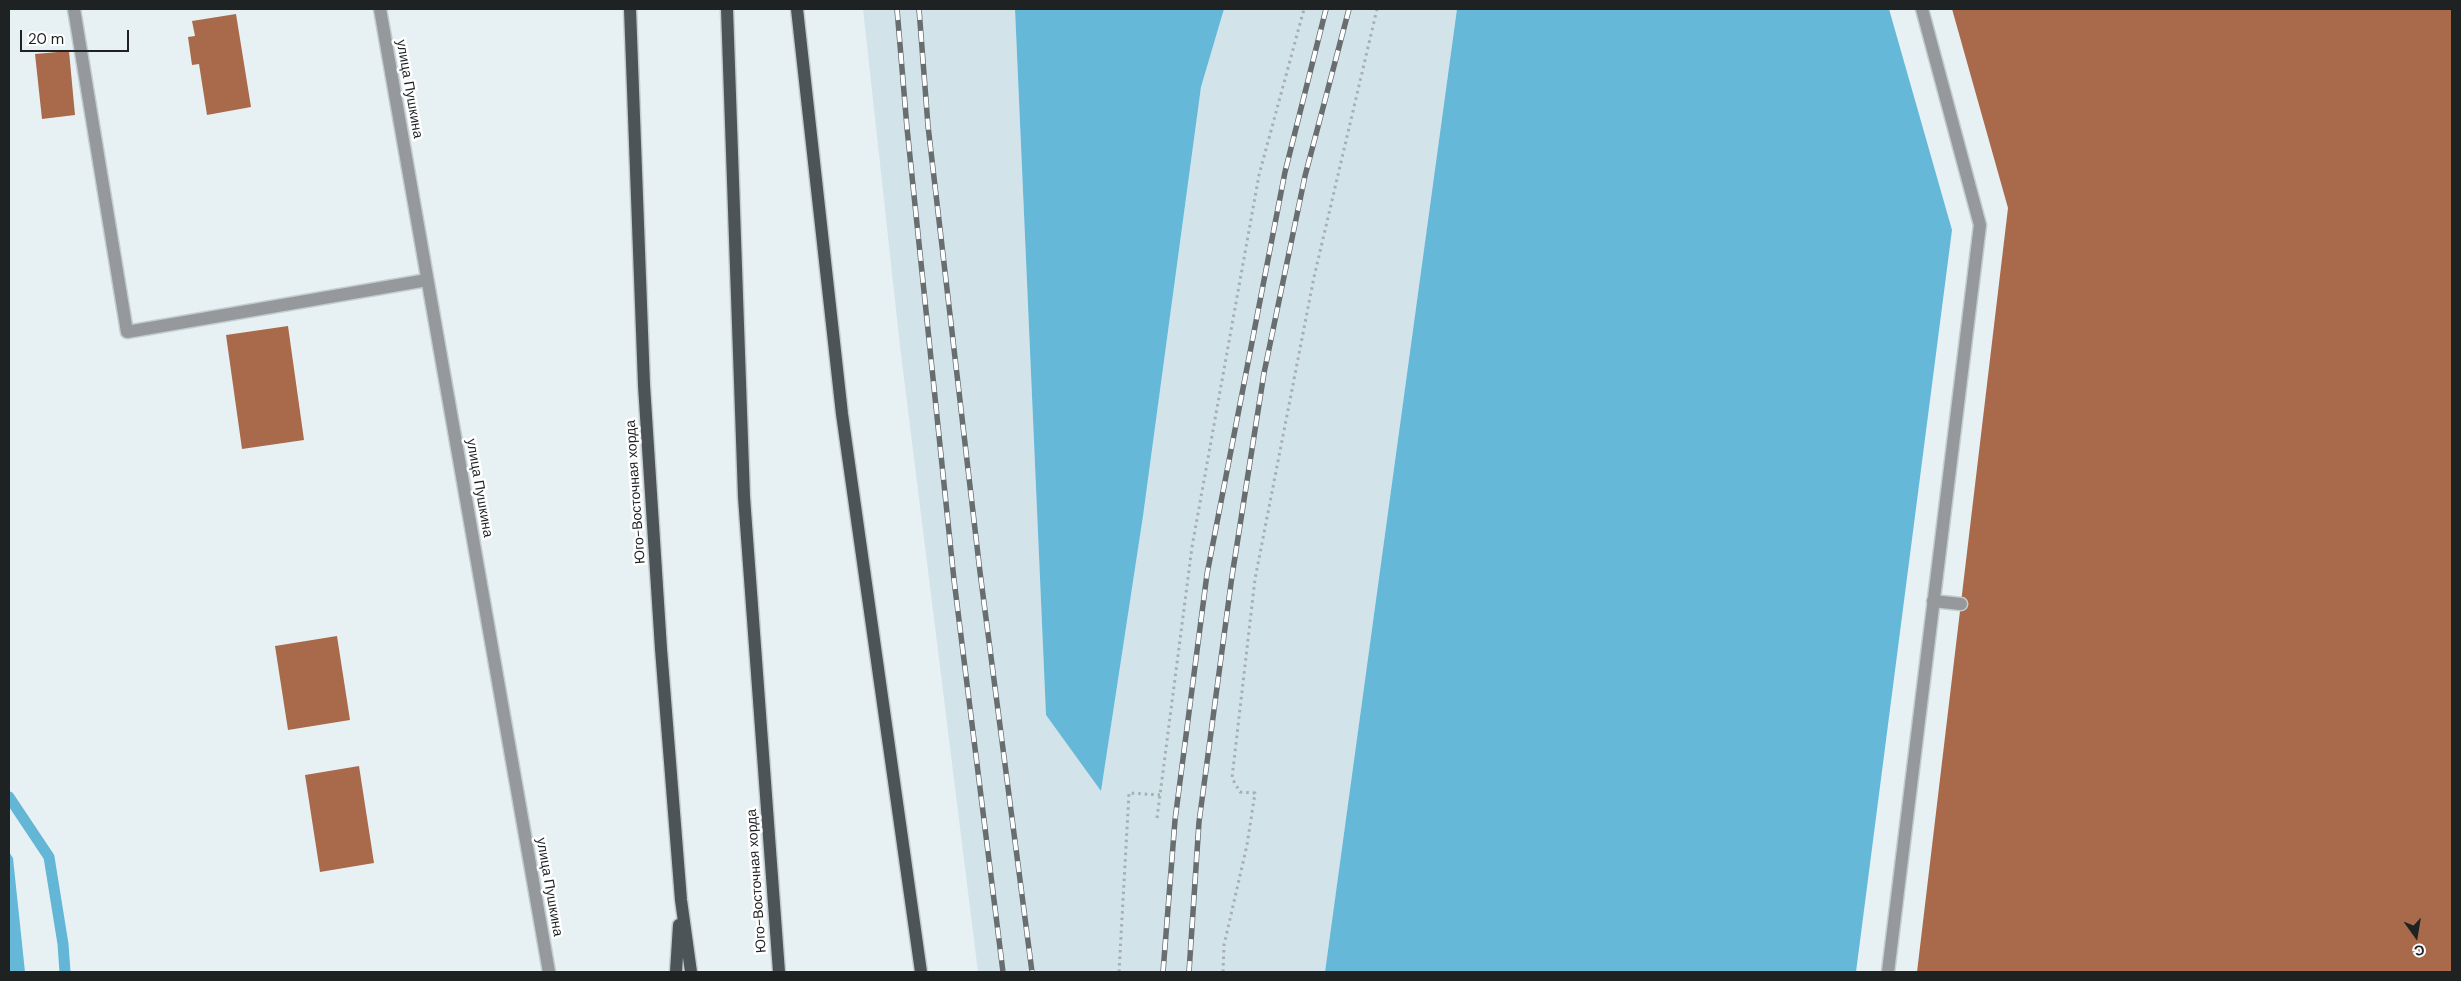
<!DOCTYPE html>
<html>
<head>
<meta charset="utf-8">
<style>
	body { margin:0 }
	#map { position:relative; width:2461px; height:981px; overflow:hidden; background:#e7f1f4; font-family:"DM Sans",sans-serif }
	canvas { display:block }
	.frame { position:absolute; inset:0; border:10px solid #1e2223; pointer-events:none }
	.north { position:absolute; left:2391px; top:911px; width:50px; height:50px; -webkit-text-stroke:4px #fff; paint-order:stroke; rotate:167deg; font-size:14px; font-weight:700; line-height:20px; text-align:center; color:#1e2223 }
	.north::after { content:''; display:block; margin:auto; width:18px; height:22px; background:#1e2223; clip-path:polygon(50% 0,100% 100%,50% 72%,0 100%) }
	.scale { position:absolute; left:20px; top:30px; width:109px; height:22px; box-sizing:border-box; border:2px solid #1e2223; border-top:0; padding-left:6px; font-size:15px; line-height:18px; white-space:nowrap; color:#1e2223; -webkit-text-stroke:4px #fff; paint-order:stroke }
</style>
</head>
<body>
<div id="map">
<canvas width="2461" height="981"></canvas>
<div class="frame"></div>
<div class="north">С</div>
<div class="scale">20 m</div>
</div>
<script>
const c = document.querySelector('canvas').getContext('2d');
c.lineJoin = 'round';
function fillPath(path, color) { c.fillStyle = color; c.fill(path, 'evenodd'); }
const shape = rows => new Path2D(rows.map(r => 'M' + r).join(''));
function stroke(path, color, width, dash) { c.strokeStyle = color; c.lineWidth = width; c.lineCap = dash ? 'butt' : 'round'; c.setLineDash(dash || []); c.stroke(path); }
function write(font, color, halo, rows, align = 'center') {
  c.font = font + ' "DM Sans",sans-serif'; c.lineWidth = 5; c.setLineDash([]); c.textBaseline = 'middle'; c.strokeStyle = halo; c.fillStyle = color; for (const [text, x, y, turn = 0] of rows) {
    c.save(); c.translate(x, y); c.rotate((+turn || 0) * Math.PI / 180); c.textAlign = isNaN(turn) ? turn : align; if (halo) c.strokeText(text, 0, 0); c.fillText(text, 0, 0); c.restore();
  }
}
fillPath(shape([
	[863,9,1015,9,1046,715,1101,790,1143,516,1201,87,1224,9,1457,9,1325,972,978,972,900,346]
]), '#d2e3ea');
fillPath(shape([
	[1015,9,1224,9,1201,87,1143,516,1101,791,1046,715],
	[1457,9,1889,9,1952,230,1856,972,1325,972],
	[9,852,13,858,25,972,9,972]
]), '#65b8d8');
stroke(shape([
	[9,797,49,857,63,944,65,972]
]), '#63b6d6', 11);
fillPath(shape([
	[1952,9,2452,9,2452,972,1917,972,2008,208],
	[236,14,251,107,207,115,199,64,192,65,188,37,195,36,192,21],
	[69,51,75,115,42,119,35,54],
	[288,326,304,440,242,449,226,335],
	[337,636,350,720,288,730,275,646],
	[359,766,374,863,320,872,305,775]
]), '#a96a4b');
const service = shape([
	[74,9,127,332,427,280],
	[1933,601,1961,604],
	[1888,972,1980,225,1922,9]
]);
const minor = shape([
	[380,9,549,972]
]);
const primary = shape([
	[630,9,644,385,661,649,681,900,691,972],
	[727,9,744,497,779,972],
	[797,9,842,414,921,972],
	[676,972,679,925]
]);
stroke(service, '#c3ccce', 15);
stroke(minor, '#c3ccce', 15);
stroke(primary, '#c3ccce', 15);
stroke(shape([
	[1157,818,1192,547,1259,175,1304,9],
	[1119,972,1129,793,1160,795],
	[1223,972,1224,945,1247,845,1255,793,1240,792,1232,778,1255,579,1314,277,1377,9]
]), '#a7afb2', 3, [2.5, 4]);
stroke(service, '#95999b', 12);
stroke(minor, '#95999b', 12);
stroke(primary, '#4d5457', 12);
const rail = shape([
	[897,9,907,128,954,580,1003,972],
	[919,9,928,126,980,572,1032,972],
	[1163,972,1175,820,1207,574,1285,172,1326,9],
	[1189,972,1199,822,1232,576,1264,373,1305,176,1349,9]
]);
stroke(rail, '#686e70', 5.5);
stroke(rail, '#fff', 4, [11]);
write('14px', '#1e2223', '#fff', [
	["улица Пушкина",409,89,80],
	["улица Пушкина",479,488,80],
	["Юго-Восточная хорда",636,492,-94],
	["Юго-Восточная хорда",757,881,-94],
	["улица Пушкина",549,887,80]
]);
</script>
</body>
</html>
